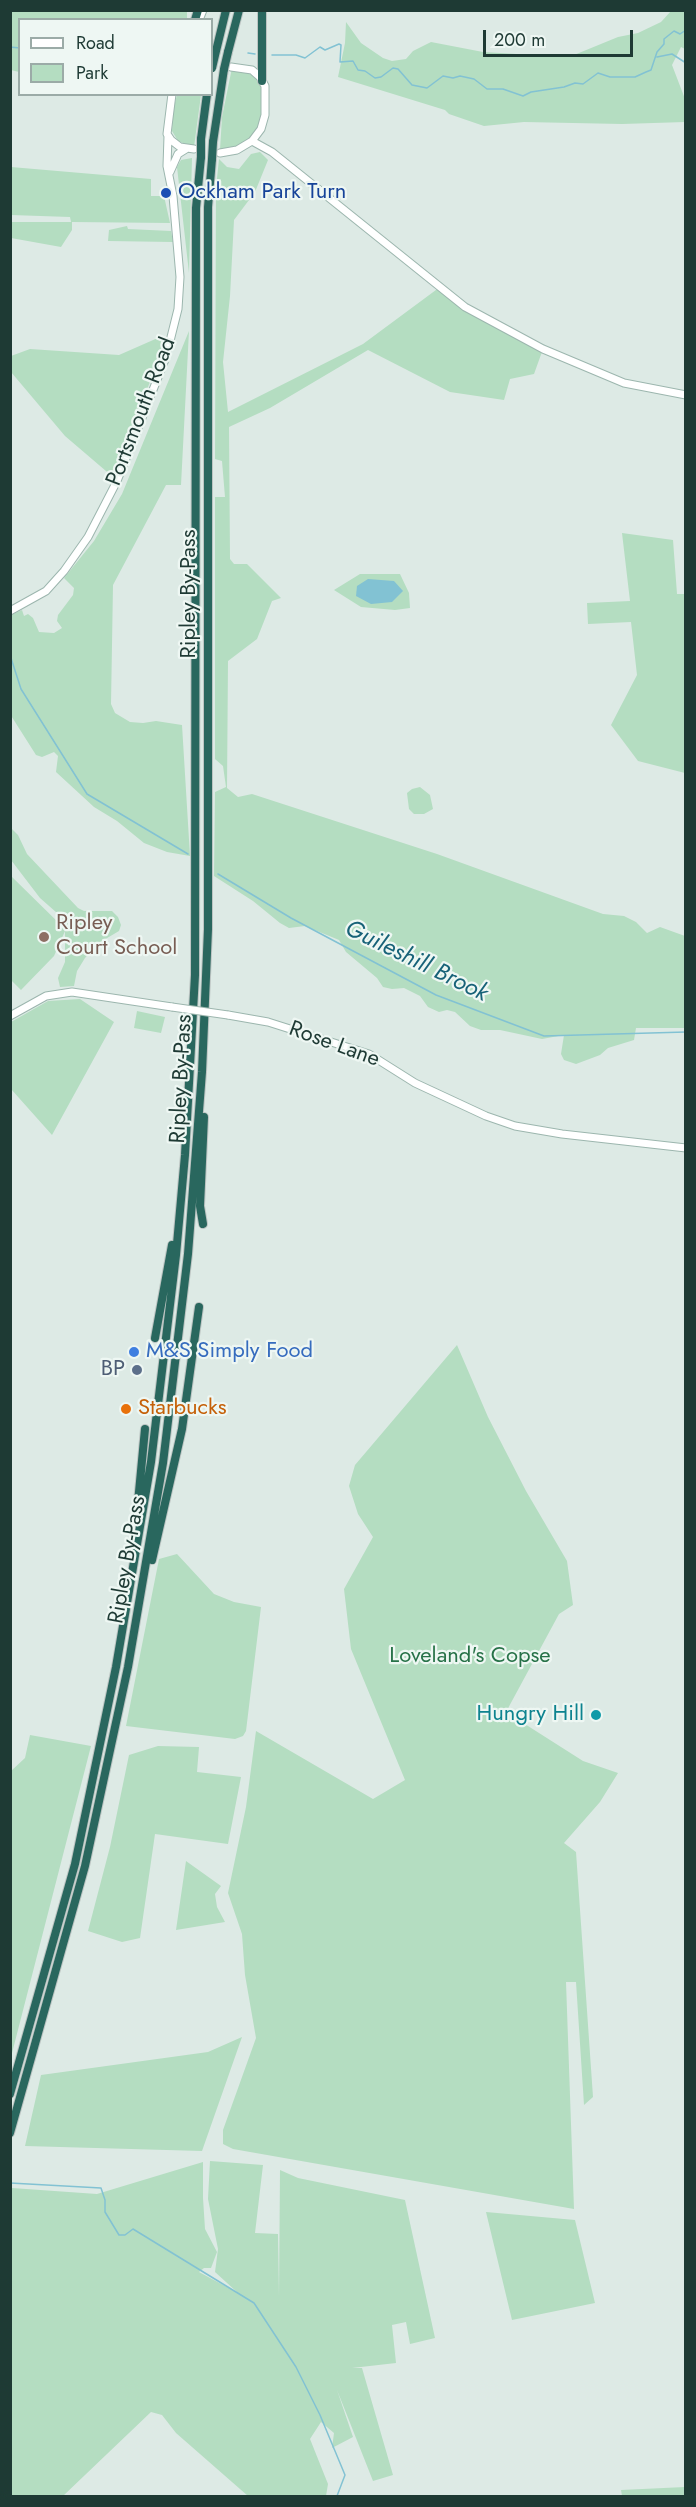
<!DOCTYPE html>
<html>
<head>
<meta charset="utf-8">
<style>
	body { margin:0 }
	#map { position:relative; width:696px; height:2507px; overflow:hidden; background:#ddeae5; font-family:Jost,sans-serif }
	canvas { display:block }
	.frame { position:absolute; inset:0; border:12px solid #1e3a34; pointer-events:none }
	.legend { position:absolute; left:18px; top:18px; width:195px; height:78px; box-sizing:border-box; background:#eef7f3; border:2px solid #9baba7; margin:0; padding:8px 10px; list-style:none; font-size:18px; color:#1e3a34 }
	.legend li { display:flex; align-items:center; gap:12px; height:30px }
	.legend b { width:30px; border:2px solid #9baba7 }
	.scale { position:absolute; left:483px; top:30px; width:150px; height:27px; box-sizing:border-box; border:3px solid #1e3a34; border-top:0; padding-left:8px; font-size:18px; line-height:21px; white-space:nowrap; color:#1e3a34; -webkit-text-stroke:4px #eef7f3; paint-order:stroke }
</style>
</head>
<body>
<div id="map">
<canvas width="696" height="2507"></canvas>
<div class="frame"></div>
<ul class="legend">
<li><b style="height:8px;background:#fff"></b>Road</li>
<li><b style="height:16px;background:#b4ddc1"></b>Park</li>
</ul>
<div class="scale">200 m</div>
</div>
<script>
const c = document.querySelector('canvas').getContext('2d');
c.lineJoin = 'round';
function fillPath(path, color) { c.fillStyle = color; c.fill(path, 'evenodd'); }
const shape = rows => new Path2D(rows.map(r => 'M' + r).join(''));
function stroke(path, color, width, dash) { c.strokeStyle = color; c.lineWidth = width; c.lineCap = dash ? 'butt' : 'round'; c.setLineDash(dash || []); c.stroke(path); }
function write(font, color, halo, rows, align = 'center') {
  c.font = font + ' Jost,sans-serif'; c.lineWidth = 4.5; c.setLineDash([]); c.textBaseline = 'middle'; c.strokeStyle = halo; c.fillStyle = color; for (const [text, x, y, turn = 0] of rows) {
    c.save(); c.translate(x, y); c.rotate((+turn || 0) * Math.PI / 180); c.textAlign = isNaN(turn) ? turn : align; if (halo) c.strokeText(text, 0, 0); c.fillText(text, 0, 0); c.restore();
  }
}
fillPath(shape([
	[187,10,187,19,20,20,19,72,11,70,11,11],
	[671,11,685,11,685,49,681,47,672,65,685,99,685,122,622,124,524,122,484,126,449,114,445,110,338,77,345,43,346,22,361,43,383,58,392,61,406,59,413,51,431,42,483,52,533,55,574,55,618,37,638,33,661,22],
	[232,68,253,73,258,79,262,91,263,111,259,127,246,142,229,149,220,150,222,117],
	[177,95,201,95,194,147,178,141,172,131,173,110],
	[260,152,268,160,255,192,234,220,230,296,223,362,228,412,363,344,440,287,456,298,543,349,534,374,510,379,504,400,450,392,368,350,270,408,229,427,230,559,234,564,247,564,281,598,272,601,257,639,228,661,227,788,238,797,252,794,437,854,603,914,624,916,636,922,647,933,660,927,685,936,685,1028,636,1028,634,1040,608,1048,600,1055,576,1064,564,1060,561,1054,564,1035,542,1039,500,1030,481,1030,470,1026,455,1012,447,1010,439,1012,428,1007,420,996,404,988,392,989,383,987,377,978,346,952,339,940,305,926,289,928,280,923,253,901,214,876,215,792,226,787,223,766,215,759,215,497,225,497,222,461,215,459,216,188,219,159,227,167,239,169,251,154],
	[192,158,189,273,177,167,181,160],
	[11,167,151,179,151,196,164,196,170,223,72,222,72,230,61,247,11,238,11,222,71,222,70,217,11,215],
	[127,226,128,229,171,231,173,242,108,241,109,230],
	[189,331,181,485,166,485,113,585,111,704,115,713,130,722,143,723,156,721,182,725,190,856,167,852,144,843,117,821,94,807,56,772,58,756,54,752,42,757,36,755,10,714,11,615,22,610,24,616,28,614,33,618,39,632,54,633,62,628,57,621,58,615,73,595,74,588,64,578,94,541,122,494],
	[160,337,165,338,160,356,113,477,65,436,11,372,11,356,30,349,119,355],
	[622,533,673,540,677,594,685,594,685,773,638,761,611,725,637,675,631,622,588,624,587,603,630,601],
	[360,574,400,574,409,593,410,608,395,610,361,607,334,590],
	[420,787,430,795,433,809,424,814,414,814,409,809,407,793,412,789],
	[11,828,18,835,27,854,78,908,84,911,112,911,118,917,121,925,119,931,97,944,85,958,77,971,74,986,60,987,58,978,65,962,65,931,54,956,21,990,11,980,11,876,65,929,65,920,40,898,11,860],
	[80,999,114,1022,52,1135,11,1089,11,1022,48,1001],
	[137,1011,165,1017,161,1033,134,1028],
	[457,1345,488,1417,526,1491,567,1561,573,1605,559,1614,506,1712,583,1761,618,1773,600,1802,564,1843,576,1852,593,2097,584,2105,576,1982,566,1982,574,2209,233,2149,223,2144,223,2130,256,2038,245,1975,242,1934,228,1893,246,1807,256,1731,373,1799,405,1780,351,1649,344,1589,373,1537,358,1514,349,1486,355,1465],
	[177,1554,214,1594,234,1602,261,1607,246,1731,243,1736,235,1739,126,1726,159,1559],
	[30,1735,91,1746,11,2057,11,1771,25,1758],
	[158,1746,199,1747,197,1772,241,1777,228,1844,155,1834,140,1938,122,1942,88,1931,110,1847,129,1755],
	[186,1861,221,1886,215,1894,217,1907,225,1922,176,1930],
	[242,2037,202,2151,25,2146,41,2075,208,2052],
	[210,2161,263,2165,255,2233,278,2234,279,2297,280,2170,298,2178,405,2200,435,2338,410,2344,406,2322,392,2325,396,2363,352,2368,362,2368,393,2475,373,2481,337,2390,353,2437,332,2448,334,2433,321,2422,310,2439,328,2484,326,2496,248,2496,176,2433,162,2415,151,2412,63,2496,11,2496,12,2188,97,2194,203,2162,203,2198,205,2229,217,2252,211,2268,204,2268,199,2272,238,2293,215,2272,218,2249,208,2199],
	[486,2212,575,2220,595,2303,512,2320],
	[685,2487,685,2496,622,2496,621,2490]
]), '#b4ddc1');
fillPath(shape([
	[368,579,394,581,403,591,392,602,371,604,356,596,357,586]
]), '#82c2d3');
stroke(shape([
	[10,47,20,48],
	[248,53,255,54],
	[272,55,296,55,305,58,320,47,325,50,339,44,341,45,340,62,353,61,358,70,365,71,375,78,381,77,393,68,398,69,412,85,427,88,443,76,453,78,460,76,474,79,487,89,503,89,523,96,531,92,564,87,575,83,583,84,598,73,610,77,635,77,646,72,651,70,657,52,664,44,664,39,674,31,680,34,686,30],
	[657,57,672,54,686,63],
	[10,655,21,689,87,794,188,854],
	[218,874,291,918,436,995,544,1036,686,1032],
	[10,2183,101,2188,105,2200,105,2212,119,2235,125,2235,133,2229,254,2303,296,2367,320,2415,345,2475,337,2496]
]), '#82c2d3', 1.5);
const secondary = shape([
	[199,20,203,10],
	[172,94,167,134,171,140,180,147,194,149],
	[252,141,272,152,465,307,543,349,624,383,686,395],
	[220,153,237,150,252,141,261,129,265,115,265,86,260,77,252,70,231,67],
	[170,172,178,154,186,149],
	[10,611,46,591,64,571,88,537,117,481,166,357,178,309,180,277,173,196,167,166,168,136],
	[228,1015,268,1022,369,1054,415,1083,486,1116,515,1126,562,1134,686,1148],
	[10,1016,46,996,72,992,172,1007]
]);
const highway = shape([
	[262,10,262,81],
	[195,20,198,10],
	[216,51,226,10],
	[228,52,239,10],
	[201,139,207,94],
	[213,142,224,69],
	[203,1224,200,1206,204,1117],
	[155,1338,172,1245],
	[137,1513,145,1429],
	[152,1560,182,1429,199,1307],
	[10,2094,75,1864,116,1667,151,1462,176,1255,185,1155,195,975,196,208,201,157],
	[10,2133,85,1866,128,1667,163,1463,188,1254,202,1072,208,929,208,207,212,159]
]);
stroke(secondary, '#9cb6ae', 9);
stroke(highway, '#bcc4c2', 10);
stroke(secondary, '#fff', 7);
stroke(highway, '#29675e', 8);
const secondaryBridge = shape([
	[172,1007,228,1015]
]);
const highwayBridge = shape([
	[212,68,216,51],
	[224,69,228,52],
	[201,157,201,139],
	[212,159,213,142]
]);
stroke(secondaryBridge, '#9cb6ae', 9, []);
stroke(highwayBridge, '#bcc4c2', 10, []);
stroke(secondaryBridge, '#fff', 7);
stroke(highwayBridge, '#29675e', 8);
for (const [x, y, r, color] of [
	[166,193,6,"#1a4fb4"],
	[44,937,6,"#8d6e63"],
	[134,1352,6,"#3f7fe0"],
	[137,1370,6,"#5c6f8a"],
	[126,1409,6,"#e8710a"],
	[596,1715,6,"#0f9aa8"]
]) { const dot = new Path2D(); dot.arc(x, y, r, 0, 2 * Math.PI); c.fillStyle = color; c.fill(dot); stroke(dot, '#eef7f3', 2); }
write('22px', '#164399', '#eef7f3', [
	["Ockham Park Turn",178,193]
], 'left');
write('22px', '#1e3a34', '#eef7f3', [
	["Portsmouth Road",142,412,-69],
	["Ripley By-Pass",190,594,-90],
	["Rose Lane",334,1045,20],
	["Ripley By-Pass",182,1079,-87],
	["Ripley By-Pass",128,1560,-80]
]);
write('22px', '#785e54', '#eef7f3', [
	["Ripley",56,924],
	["Court School",56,949]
], 'left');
write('22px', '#366cbe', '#eef7f3', [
	["M&S Simply Food",146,1352]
], 'left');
write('22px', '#4e5e75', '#eef7f3', [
	["BP",125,1370]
], 'right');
write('22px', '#c56008', '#eef7f3', [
	["Starbucks",138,1409]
], 'left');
write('22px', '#277248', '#eef7f3', [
	["Loveland's Copse",470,1657]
]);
write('22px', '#0d838f', '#eef7f3', [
	["Hungry Hill",584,1715]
], 'right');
write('italic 24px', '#176278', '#eef7f3', [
	["Guileshill Brook",416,962,26]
]);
</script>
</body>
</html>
